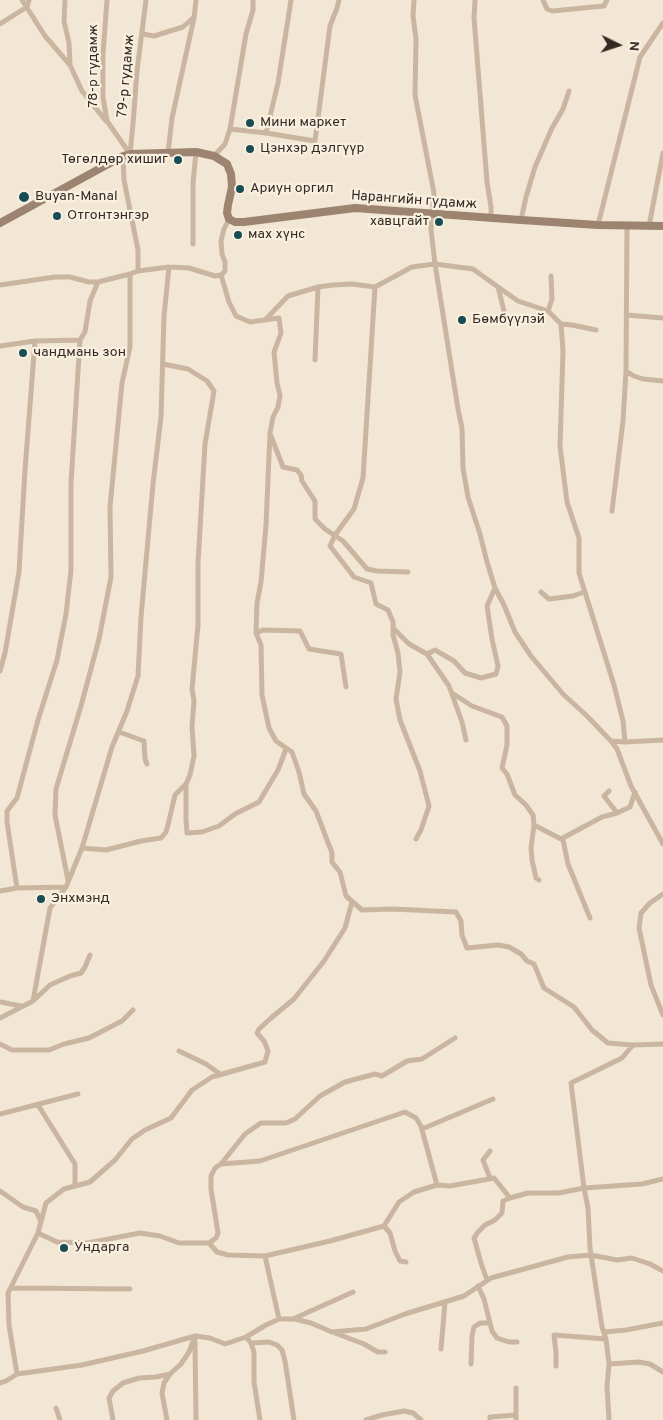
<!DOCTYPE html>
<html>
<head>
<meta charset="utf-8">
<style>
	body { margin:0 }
	#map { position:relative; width:663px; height:1420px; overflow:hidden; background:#f2e6d4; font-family:Overpass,sans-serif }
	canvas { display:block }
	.north { position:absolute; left:593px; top:20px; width:50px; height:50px; -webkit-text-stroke:4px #faf0e0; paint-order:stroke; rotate:94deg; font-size:14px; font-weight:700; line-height:20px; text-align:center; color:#332a24 }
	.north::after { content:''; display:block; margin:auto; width:18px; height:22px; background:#332a24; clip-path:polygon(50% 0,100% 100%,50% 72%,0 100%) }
</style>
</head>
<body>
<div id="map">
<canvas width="663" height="1420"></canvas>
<div class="north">N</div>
</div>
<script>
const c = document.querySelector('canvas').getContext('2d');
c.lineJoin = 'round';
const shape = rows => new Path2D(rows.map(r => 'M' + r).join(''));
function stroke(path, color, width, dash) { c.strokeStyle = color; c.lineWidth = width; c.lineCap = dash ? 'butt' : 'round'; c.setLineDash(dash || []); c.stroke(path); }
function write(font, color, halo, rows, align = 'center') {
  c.font = font + ' Overpass,sans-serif'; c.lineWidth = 4.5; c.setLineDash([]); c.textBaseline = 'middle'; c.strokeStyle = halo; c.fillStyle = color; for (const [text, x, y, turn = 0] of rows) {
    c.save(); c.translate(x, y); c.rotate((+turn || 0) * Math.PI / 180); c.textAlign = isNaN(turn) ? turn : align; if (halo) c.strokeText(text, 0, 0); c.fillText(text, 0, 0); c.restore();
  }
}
stroke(shape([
	[22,0,45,36,70,65,82,91,106,121],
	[65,0,64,21,69,43,70,64],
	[107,0,103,54,103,97,107,121,130,154],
	[414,0,413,16,416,39,415,95,434,193,431,229,435,264,458,409,462,428,463,468,468,497,480,534,487,562,495,588,504,605,515,632,531,656,563,694,587,716,611,741,617,749,631,786,663,844],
	[475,0,474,18,487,182,491,207,491,219],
	[543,0,547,9,552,11,604,6,607,0],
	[0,24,27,7,29,0],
	[142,30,143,34,154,36,183,27,193,18],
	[230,129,246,34,253,10,253,0],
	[266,133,278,83,291,0],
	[168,153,172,118,194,18,196,0],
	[130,154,133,124,137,71,146,0],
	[123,156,124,180,138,250,138,271],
	[214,156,225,144,230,129,266,133,315,141,330,26,337,8,339,0],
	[521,220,526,197,535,167,552,128,563,109,569,91],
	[598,225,640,57,663,23],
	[627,225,626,371,634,376,643,379,663,381],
	[649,226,663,153],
	[193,244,193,183,196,152],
	[221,275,229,302,236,316,250,322,279,318,281,333,274,352,277,383,280,395,278,407,273,417,270,433,266,525,261,582,257,603,256,633,261,645,262,695,269,728,276,741,292,752,299,772,304,794,316,811,332,853,332,862,340,872,346,896,362,910,392,909,456,912,461,921,462,935,467,948,498,945,509,947,521,954,527,961,534,964,544,988,574,1007,592,1030,608,1043,633,1045],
	[0,285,55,277,70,277,89,282,98,282],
	[375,287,363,478,354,509,335,535,330,546,354,577,371,583,376,604,388,610,393,622,393,628,409,644,427,654,435,650,454,661,465,673,481,678,496,674,498,666,492,639,487,606,495,588],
	[498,287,518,301,548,311,561,324,572,325,596,330],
	[548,311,552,299,551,276],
	[627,315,663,318],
	[266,319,288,296,318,287,333,285,352,284,375,287,412,267,435,264,473,269,498,287,506,319],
	[561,324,563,351,560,446,567,502,579,538,579,573,614,685,623,721,625,742],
	[0,346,35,341,80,340,85,332,90,301,98,282,130,274,138,271,169,267,189,268,215,276,221,275,225,271,225,262,222,254,221,241,224,229,229,219],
	[315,360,318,287],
	[163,364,188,369,207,381,214,391,205,444,198,563,198,625,192,689,194,701,192,726,194,756,190,775,186,784],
	[271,436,283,467,297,470,301,475,302,481,315,501,315,519,325,529,343,541,367,569,377,571,408,572],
	[612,511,623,421,626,371],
	[541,592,549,599,573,596,584,592],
	[393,628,393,635,398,653,400,672,396,699,400,720,420,771,429,806,421,830,416,839],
	[256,633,263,630,300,631,309,649,341,654,346,687],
	[427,654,449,686,462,722,466,740],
	[0,671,5,653,19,572,25,470,35,341],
	[452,693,472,706,502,717,507,726,507,745,502,768,507,774,515,795,526,805,533,815,534,825,531,848,532,860,536,878,539,880],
	[119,732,144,741,145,759,147,764],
	[611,741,625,742,663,740],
	[609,791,604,796,617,813,630,807,635,792],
	[534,825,563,840,568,864,590,918],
	[561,839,602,817,617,813],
	[82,848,106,850,141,841,161,838,166,832,168,825,175,795,186,784,186,819,187,833,202,832,219,826,235,814,259,802,278,770,286,749],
	[68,880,55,815,56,789,81,706,99,639,111,577,110,507,122,383,130,347,130,274],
	[17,888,7,822,7,811,17,798,38,720,57,660,66,614,71,570,71,483,80,340],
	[0,891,17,888,66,887],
	[663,894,650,903,641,913,639,928,651,985,663,1015],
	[33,1001,50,985,70,976,81,973,85,967,90,955],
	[0,1002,21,1006],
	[0,1018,33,1001,50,908,66,887,82,848,112,747,127,711,138,676,141,617,153,484,161,417,164,316,169,267],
	[0,1044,12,1050,49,1050,64,1044,89,1038,122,1021,133,1010],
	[179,1051,206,1064,220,1074],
	[38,1105,75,1164,75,1186],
	[0,1114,78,1094],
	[422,1129,493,1099],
	[221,1164,245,1134,261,1123,286,1123,295,1119,320,1096,345,1082,375,1074,382,1076,407,1061,422,1059,455,1038],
	[490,1178,483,1160,490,1151],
	[0,1191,23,1207,36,1211,41,1222],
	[384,1226,390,1233,395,1251,400,1261,406,1262],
	[38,1233,57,1242,88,1243,140,1233,160,1236,179,1243,209,1243,216,1238,218,1233,211,1189,211,1176,215,1168,221,1164,260,1161,405,1112,416,1118,421,1126,437,1185,450,1186,494,1178,510,1198,528,1193,559,1193,584,1188,642,1184,663,1179],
	[209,1243,217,1252,228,1255,265,1256,330,1241,384,1226,399,1202,414,1192,437,1185],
	[265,1256,279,1319],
	[487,1280,481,1263,474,1238,478,1232,485,1225,495,1220,502,1213,503,1201,510,1198],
	[478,1286,484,1299,492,1331,497,1338,509,1342,517,1342],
	[11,1288,130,1289],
	[293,1319,353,1292],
	[604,1332,626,1330,663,1323],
	[335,1333,364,1344,378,1352,385,1352],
	[246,1337,251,1343,269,1342,277,1345,282,1350,285,1361,294,1420],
	[195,1341,196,1420],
	[251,1343,254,1352,254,1382,260,1420],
	[441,1349,445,1302],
	[471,1364,472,1336,474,1327,480,1323,490,1323],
	[609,1364,639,1362,650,1364,663,1372],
	[556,1366,556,1353,554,1335,606,1339],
	[17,1374,9,1325,8,1293,38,1233,46,1203,64,1189,90,1182,115,1160,132,1139,145,1130,171,1118,192,1090,212,1077,265,1062,268,1051,264,1041,257,1033,259,1029,271,1018,294,999,324,961,345,928,352,902],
	[0,1383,6,1381,17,1374,82,1365,143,1351,195,1336,210,1338,225,1344,246,1337,266,1325,279,1319,295,1319,311,1323,332,1332,366,1329,405,1314,464,1296,491,1278,568,1257,591,1255,617,1260,632,1258,650,1264,663,1271],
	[516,1388,516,1420],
	[56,1408,60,1420],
	[113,1420,109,1398,113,1391,123,1383,139,1378,156,1377,170,1374],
	[167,1420,162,1393,164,1383,170,1374,181,1364,189,1352,195,1336],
	[366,1420,382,1415,404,1411,413,1413,421,1420],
	[490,1420,490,1417,516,1415],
	[609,1420,607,1386,609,1364,606,1339,602,1327,590,1248,588,1208,584,1188,571,1083,622,1058,633,1045,663,1044]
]), '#cab6a0', 5);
stroke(shape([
	[0,223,123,156,130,154,196,152,214,156,227,164,231,174,232,187,228,205,227,213,229,219,235,222,244,222,355,208,521,220,598,225,663,226]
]), '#9d8471', 8);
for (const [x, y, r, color] of [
	[250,123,5,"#174e56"],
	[250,149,5,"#174e56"],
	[178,160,5,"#174e56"],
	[240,189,5,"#174e56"],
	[24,197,6,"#174e56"],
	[57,216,5,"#174e56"],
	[439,222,5,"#174e56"],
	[238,235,5,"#174e56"],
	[462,320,5,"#174e56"],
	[23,353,5,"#174e56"],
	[41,899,5,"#174e56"],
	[64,1248,5,"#174e56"]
]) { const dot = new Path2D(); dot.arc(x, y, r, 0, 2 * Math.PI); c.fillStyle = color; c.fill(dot); stroke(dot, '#faf0e0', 2); }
write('14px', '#332a24', '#faf0e0', [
	["78-р гудамж",94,66,-90],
	["79-р гудамж",127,76,-85],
	["Нарангийн гудамж",414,201,4]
]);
write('14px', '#332a24', '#faf0e0', [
	["Мини маркет",260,123],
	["Цэнхэр дэлгүүр",260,149],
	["Төгөлдөр хишиг",168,160,"right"],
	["Ариун оргил",250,189],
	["Buyan-Manal",35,197],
	["Отгонтэнгэр",67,216],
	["хавцгайт",429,222,"right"],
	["мах хүнс",248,235],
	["Бөмбүүлэй",472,320],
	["чандмань зон",33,353],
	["Энхмэнд",51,899],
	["Ундарга",74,1248]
], 'left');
</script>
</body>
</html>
